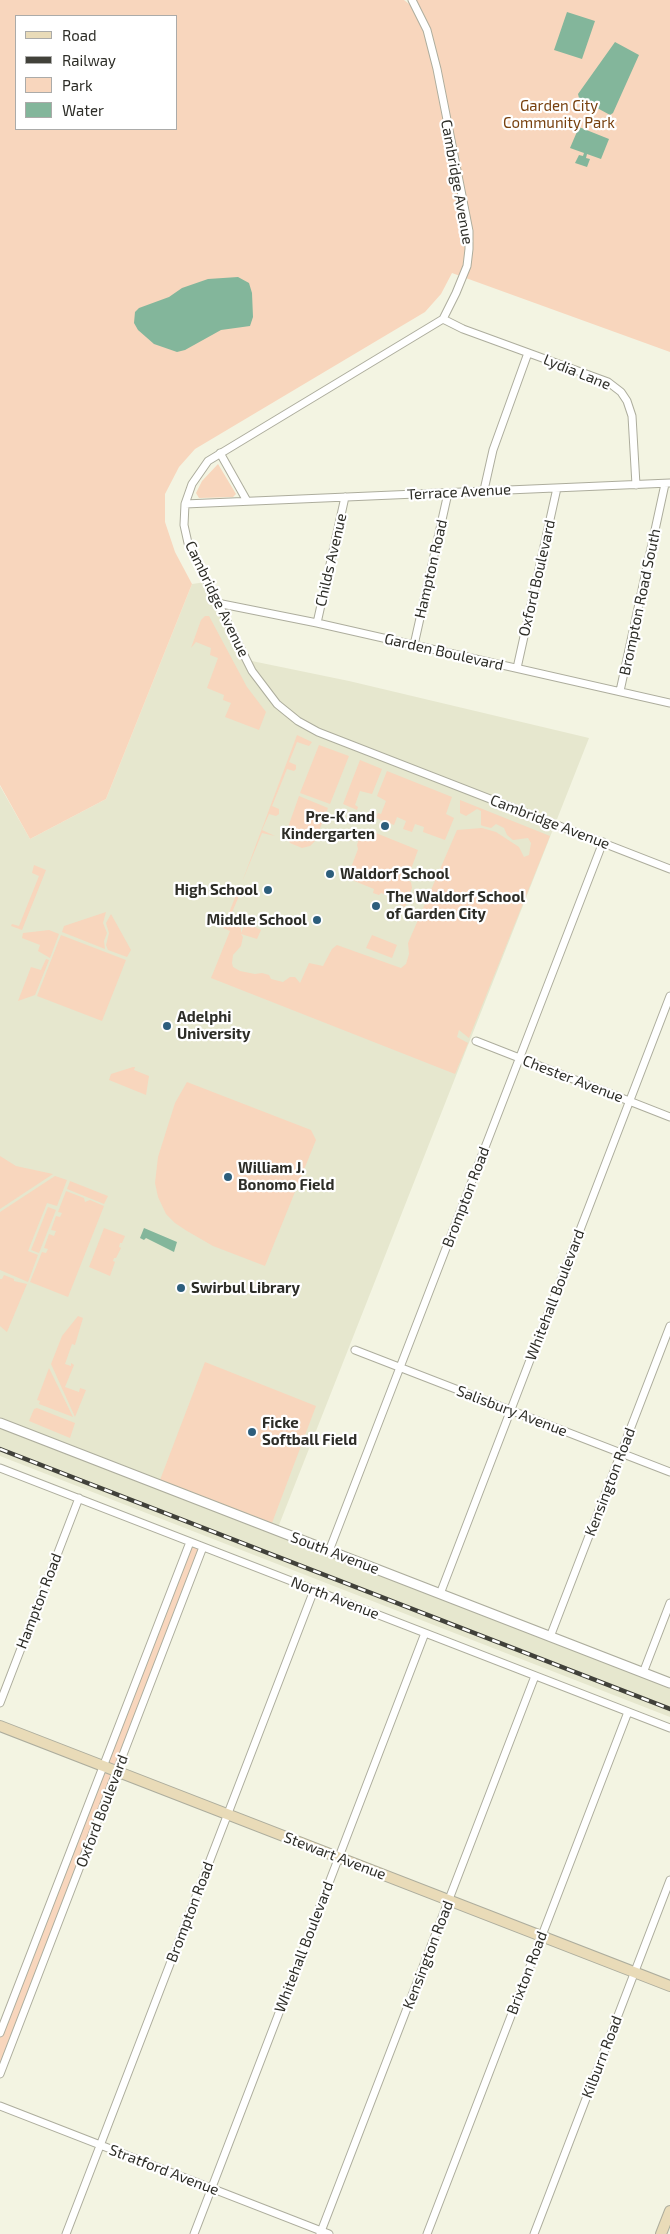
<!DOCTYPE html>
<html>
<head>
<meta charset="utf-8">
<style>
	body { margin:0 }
	#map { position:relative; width:670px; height:2234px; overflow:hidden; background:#f3f4e2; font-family:"Exo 2",sans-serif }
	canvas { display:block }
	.legend { position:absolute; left:15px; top:15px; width:162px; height:115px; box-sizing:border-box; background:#fff; border:1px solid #ababa9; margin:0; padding:6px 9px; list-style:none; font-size:15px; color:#2d2d27 }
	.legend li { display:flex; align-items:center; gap:10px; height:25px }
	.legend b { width:25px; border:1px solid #ababa9 }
</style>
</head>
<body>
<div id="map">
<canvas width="670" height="2234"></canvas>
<ul class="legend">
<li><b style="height:6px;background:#e9dbb8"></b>Road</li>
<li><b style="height:6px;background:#41413a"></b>Railway</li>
<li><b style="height:14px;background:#f8d6bd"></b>Park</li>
<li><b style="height:14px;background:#83b69b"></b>Water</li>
</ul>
</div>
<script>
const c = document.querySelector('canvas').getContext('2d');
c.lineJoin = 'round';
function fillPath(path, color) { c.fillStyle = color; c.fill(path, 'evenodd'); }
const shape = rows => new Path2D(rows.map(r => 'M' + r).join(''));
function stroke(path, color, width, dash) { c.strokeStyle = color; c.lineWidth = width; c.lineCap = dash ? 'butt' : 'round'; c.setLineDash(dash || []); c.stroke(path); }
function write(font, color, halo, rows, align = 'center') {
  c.font = font + ' "Exo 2",sans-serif'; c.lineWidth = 4.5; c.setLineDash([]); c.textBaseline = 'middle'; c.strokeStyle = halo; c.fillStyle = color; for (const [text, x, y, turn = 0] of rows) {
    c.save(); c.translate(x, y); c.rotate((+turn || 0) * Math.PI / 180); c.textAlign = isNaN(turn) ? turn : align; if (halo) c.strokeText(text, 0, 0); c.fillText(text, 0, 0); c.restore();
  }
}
fillPath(shape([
	[206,582,247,660,349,681,589,738,277,1530,670,1682,670,1717,0,1456,0,786,30,839,106,799,192,584]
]), '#e6e7ce');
fillPath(shape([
	[0,0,404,0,414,8,413,0,670,0,670,352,452,273,441,294,425,312,195,449,179,467,165,494,165,522,175,552,192,584,106,799,30,839,0,785],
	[16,16,176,16,176,129,16,129],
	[218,464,236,494,233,497,199,498,196,493,202,481],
	[205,616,209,616,247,687,266,712,259,730,225,717,231,703,223,700,224,695,207,688,218,658,210,655,211,648,196,642,191,648,201,620],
	[297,735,312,742,309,746,297,742,289,762,296,765,296,769,294,771,287,769,272,806,279,809,279,814,276,816,269,814,262,830,275,836,262,833,242,882],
	[319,745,349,756,330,804,300,793],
	[360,760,382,769,372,794,360,791,355,805,358,807,357,810,343,804],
	[387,771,452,797,446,814,454,818,445,840,423,832,424,827,415,824,412,832,403,829,406,821,397,817,394,825,376,818,378,813,381,814,386,801,377,796],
	[299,796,328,808,315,841,310,846,302,848,290,843,286,833],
	[460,800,550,836,469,1038,459,1030,457,1037,468,1043,455,1074,211,978,230,931,223,928,240,885,241,891,231,915,241,925,241,933,245,924,248,922,256,925,255,927,261,930,257,939,241,934,243,937,241,946,233,955,232,963,233,967,240,971,255,974,262,973,269,975,271,979,283,982,290,977,295,977,300,983,309,963,323,966,332,949,337,945,401,968,406,964,409,954,408,943,457,830,482,828,496,832,519,847,524,857,529,855,531,843,528,838,513,840,507,835,504,828,496,824,491,828,483,826,481,825,481,811,477,809,466,816,460,813],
	[376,833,418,850,407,880,411,882,412,888,405,907,399,904,401,900,381,893,379,895,373,893,374,889,347,878,358,849,357,845,360,835,373,840],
	[34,865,46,870,22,930,11,926,12,924,19,926,39,876,32,873],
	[106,912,103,923,107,933,104,941,105,949,62,932,64,926],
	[111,914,131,950,127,957,108,950,106,945,109,933,106,923],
	[49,930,59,934,50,958,38,951,40,945,22,938,23,933],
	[61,935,126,960,102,1021,37,996],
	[372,935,397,945,392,958,366,948],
	[46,959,49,960,35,995,18,1001,31,967,41,970],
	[133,1067,135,1067,134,1070,149,1076,146,1095,109,1080,111,1074],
	[187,1082,311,1130,316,1140,265,1266,213,1246,187,1231,175,1223,166,1214,158,1197,155,1183,158,1157,175,1103],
	[0,1156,16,1166,53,1174,0,1209],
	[55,1176,67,1180,57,1206,47,1203,28,1251,38,1255,28,1282,0,1270,0,1212],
	[70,1181,108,1196,104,1204,67,1189],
	[66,1191,84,1198,85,1202,90,1200,104,1206,68,1297,30,1282,42,1252,46,1253,48,1249,44,1248,49,1234,54,1236,56,1231,51,1230,56,1216,60,1217,62,1213,58,1212],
	[48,1207,56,1210,39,1253,31,1250],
	[104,1228,125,1236,122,1243,120,1243,119,1247,121,1248,116,1258,114,1258,113,1261,115,1262,110,1276,89,1267],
	[4,1275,14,1279,14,1281,27,1284,7,1332,0,1326,0,1279,2,1279],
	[78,1316,83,1318,75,1345,72,1344,65,1364,71,1366,71,1363,74,1365,65,1387,79,1392,80,1388,86,1390,75,1417,51,1364,62,1336],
	[205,1362,316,1406,272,1523,160,1480],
	[49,1368,73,1417,39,1404,40,1401,37,1400],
	[37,1408,75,1423,70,1438,29,1421,34,1409],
	[191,1543,201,1547,0,2071,0,2038]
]), '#f8d6bd');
fillPath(shape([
	[567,12,595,21,582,59,554,50],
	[615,42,639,55,613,113,610,115,579,98,578,94],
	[579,127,609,139,601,159,587,154,586,158,590,159,587,167,575,163,579,155,583,156,584,153,570,148],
	[238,277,249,283,252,293,253,317,250,326,221,330,185,350,177,352,154,344,138,330,134,323,135,312,139,308,169,297,182,288,208,279],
	[144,1228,177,1242,174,1252,146,1238,144,1240,140,1238]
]), '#83b69b');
const minor = shape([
	[412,0,427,30,437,69,469,231,469,249,467,266,456,293,443,319,208,461,192,484,185,504,184,525,188,543,252,671,277,704,298,721,318,732,670,869],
	[443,319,463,329,608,382,621,392,627,401,632,416,636,485],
	[220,453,247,501],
	[484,490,493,450,528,353],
	[185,504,670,483],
	[217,603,317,623,670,703],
	[317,623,345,497],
	[414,645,448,493],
	[517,668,557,488],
	[620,691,665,484],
	[476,1041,670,1117],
	[355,1350,670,1472],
	[0,1468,670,1728],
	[329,1551,603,842],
	[440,1594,670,996],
	[550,1637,670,1326],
	[643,1673,670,1603],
	[0,1703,79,1498],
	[0,2033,190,1542],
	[0,2074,203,1547],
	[0,2106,329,2234],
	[66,2234,314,1590],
	[194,2234,425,1633],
	[320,2234,535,1676],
	[427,2234,628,1712],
	[534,2234,670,1880]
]);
const tertiary = shape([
	[0,1423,670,1683]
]);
const secondary = shape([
	[0,1726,670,1986],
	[661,2234,670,2211]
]);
stroke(minor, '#adad9d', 9);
stroke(tertiary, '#adad9d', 11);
stroke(secondary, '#adad9d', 12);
stroke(minor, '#fff', 7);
stroke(tertiary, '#fff', 9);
stroke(secondary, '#e9dbb8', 10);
const rail = shape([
	[0,1449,670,1709]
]);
stroke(rail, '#41413a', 4.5);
stroke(rail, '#fff', 2.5, [8]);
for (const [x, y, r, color] of [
	[385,826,5,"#2d5e7c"],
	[330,874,5,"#2d5e7c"],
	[268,890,5,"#2d5e7c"],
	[376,906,5,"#2d5e7c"],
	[317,920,5,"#2d5e7c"],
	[167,1026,5,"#2d5e7c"],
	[228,1177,5,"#2d5e7c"],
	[181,1288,5,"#2d5e7c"],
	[252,1432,5,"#2d5e7c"]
]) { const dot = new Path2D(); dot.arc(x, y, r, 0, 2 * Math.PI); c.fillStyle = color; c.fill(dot); stroke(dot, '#fff', 2); }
write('15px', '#78410f', '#fff', [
	["Garden City",559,106],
	["Community Park",559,123]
]);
write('15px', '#2d2d27', '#fff', [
	["Cambridge Avenue",457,182,80],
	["Lydia Lane",577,372,22],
	["Terrace Avenue",459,492,-3],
	["Childs Avenue",331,560,-77],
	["Hampton Road",431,569,-77],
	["Oxford Boulevard",537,578,-77],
	["Cambridge Avenue",217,599,64],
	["Brompton Road South",640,602,-78],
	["Garden Boulevard",444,652,13],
	["Cambridge Avenue",550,822,21],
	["Chester Avenue",573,1079,21],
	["Brompton Road",466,1197,-69],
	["Whitehall Boulevard",555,1295,-69],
	["Salisbury Avenue",512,1411,21],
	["Kensington Road",610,1482,-69],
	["South Avenue",335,1553,21],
	["North Avenue",335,1598,21],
	["Hampton Road",39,1601,-69],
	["Oxford Boulevard",102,1811,-69],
	["Stewart Avenue",335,1856,21],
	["Brompton Road",190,1912,-69],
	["Whitehall Boulevard",304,1947,-69],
	["Kensington Road",428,1955,-69],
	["Brixton Road",527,1973,-69],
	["Kilburn Road",602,2057,-69],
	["Stratford Avenue",164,2170,21]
]);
write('bold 15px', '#2d2d27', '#fff', [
	["Pre-K and",375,817,"right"],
	["Kindergarten",375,834,"right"],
	["Waldorf School",340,874],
	["High School",258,890,"right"],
	["The Waldorf School",386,897],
	["of Garden City",386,914],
	["Middle School",307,920,"right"],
	["Adelphi",177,1017],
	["University",177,1034],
	["William J.",238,1168],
	["Bonomo Field",238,1185],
	["Swirbul Library",191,1288],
	["Ficke",262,1423],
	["Softball Field",262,1440]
], 'left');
</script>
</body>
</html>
